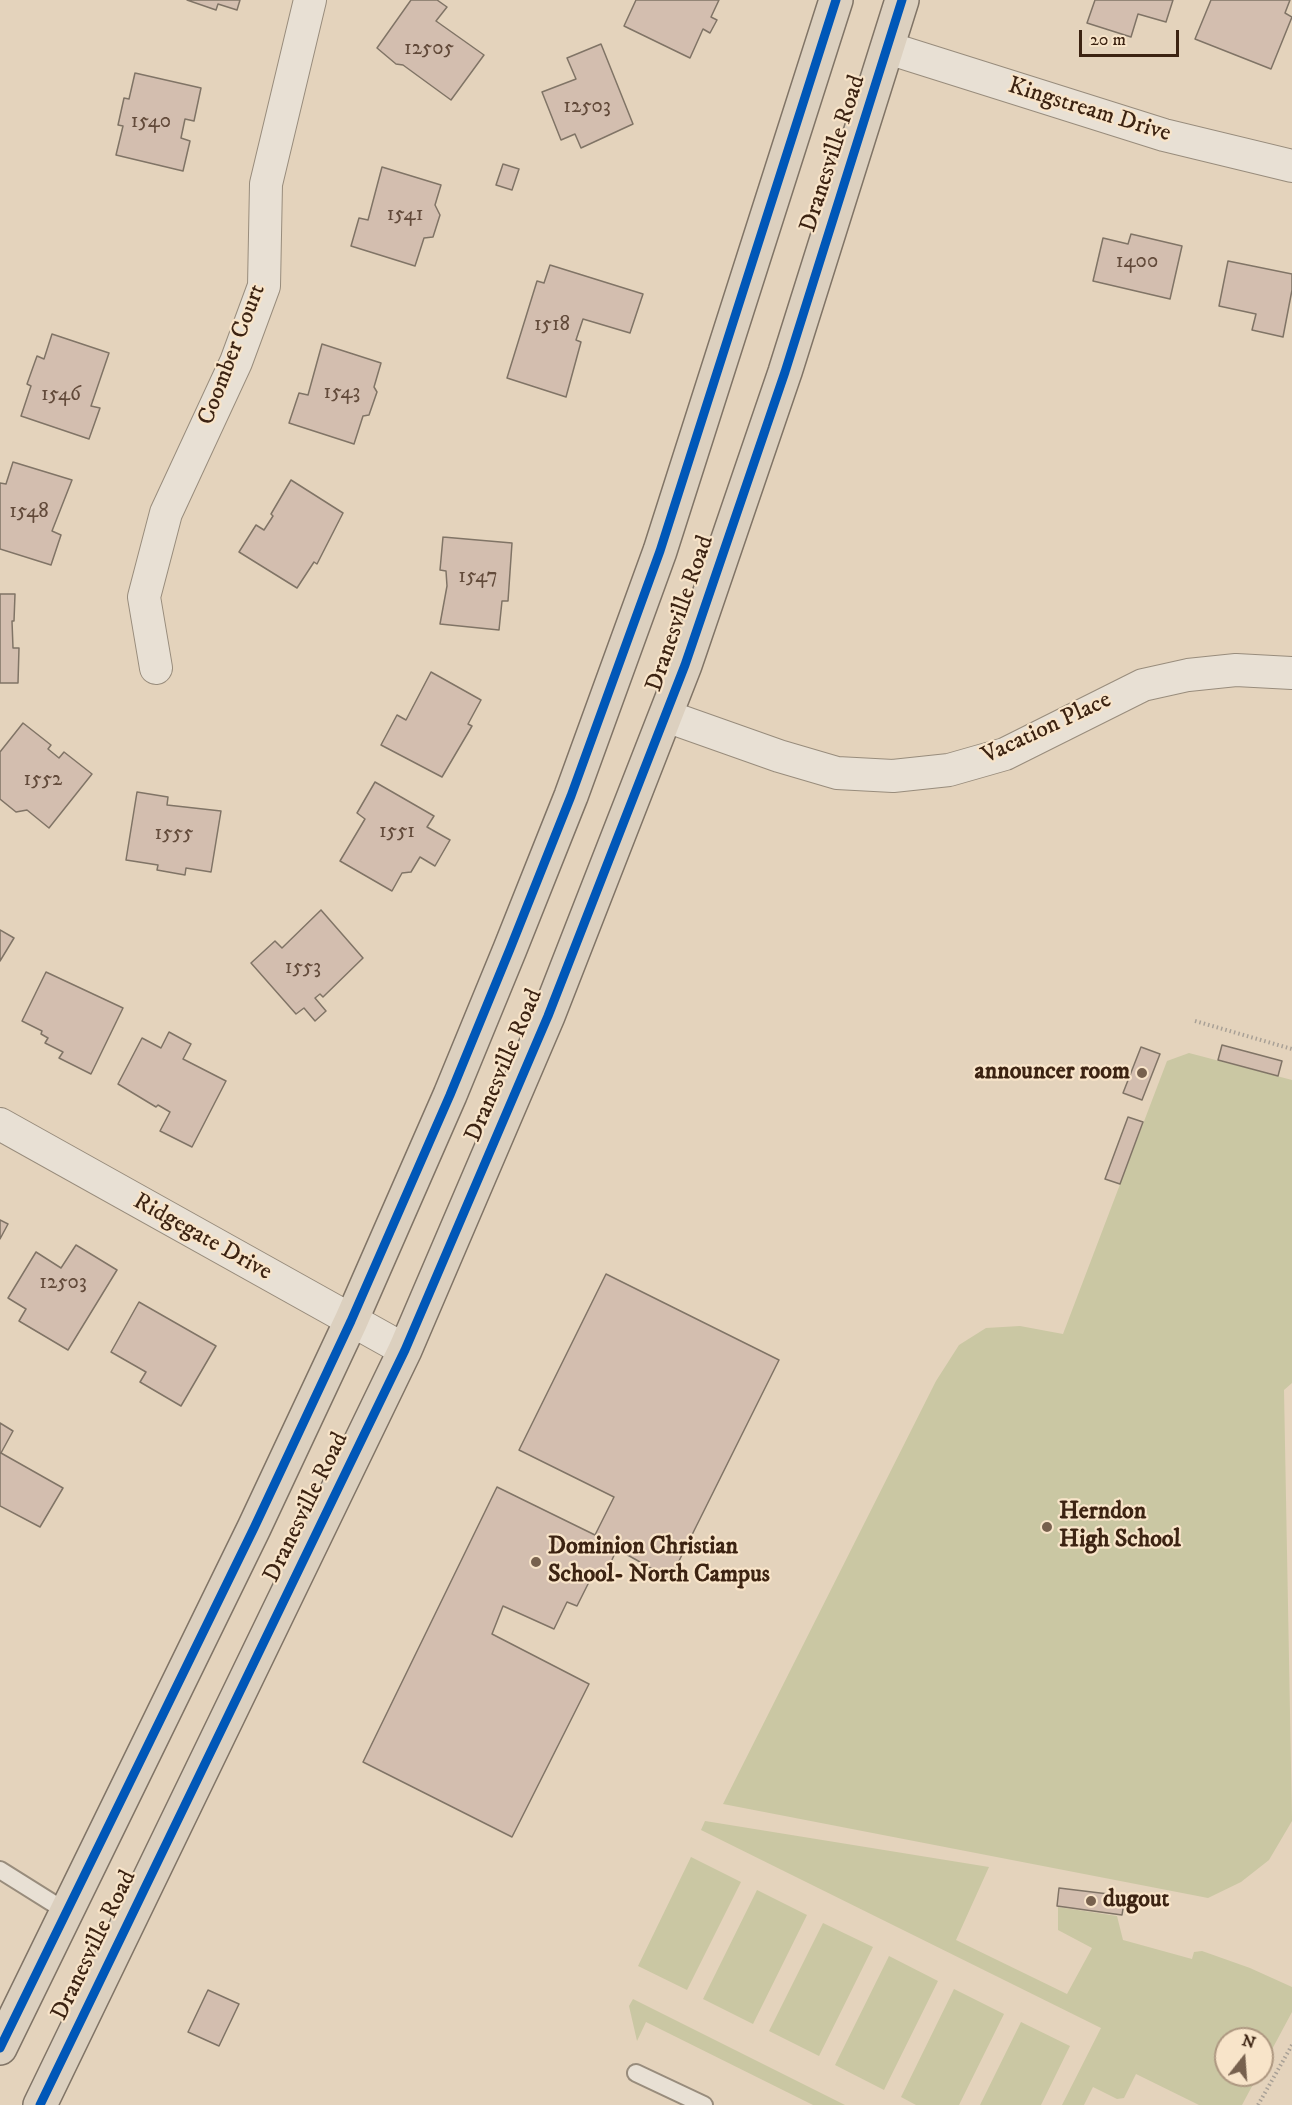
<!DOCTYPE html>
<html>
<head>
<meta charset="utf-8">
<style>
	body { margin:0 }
	#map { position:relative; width:1292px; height:2105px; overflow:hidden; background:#e4d3bc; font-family:"IM FELL DW Pica",serif }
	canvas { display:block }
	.north { position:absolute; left:1214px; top:2027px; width:60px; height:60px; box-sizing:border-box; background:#f8e4c9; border:2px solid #ad9780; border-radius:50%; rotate:17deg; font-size:16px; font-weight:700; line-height:24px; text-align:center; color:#3c2312 }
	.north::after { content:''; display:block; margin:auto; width:21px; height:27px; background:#77614e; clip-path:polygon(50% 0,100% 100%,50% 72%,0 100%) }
	.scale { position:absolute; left:1079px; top:30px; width:100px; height:27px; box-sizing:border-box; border:3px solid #3c2312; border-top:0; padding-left:8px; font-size:18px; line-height:21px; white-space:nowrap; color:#3c2312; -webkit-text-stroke:4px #f8e4c9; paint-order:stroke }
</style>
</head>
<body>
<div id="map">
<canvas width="1292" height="2105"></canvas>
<div class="north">N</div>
<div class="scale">20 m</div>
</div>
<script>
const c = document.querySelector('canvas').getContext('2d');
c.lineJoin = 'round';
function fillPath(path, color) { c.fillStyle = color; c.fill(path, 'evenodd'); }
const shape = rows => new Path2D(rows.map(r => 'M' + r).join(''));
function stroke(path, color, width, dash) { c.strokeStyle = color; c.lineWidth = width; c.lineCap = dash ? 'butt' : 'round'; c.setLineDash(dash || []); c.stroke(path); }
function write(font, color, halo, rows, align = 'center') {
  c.font = font + ' "IM FELL DW Pica",serif'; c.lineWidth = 4.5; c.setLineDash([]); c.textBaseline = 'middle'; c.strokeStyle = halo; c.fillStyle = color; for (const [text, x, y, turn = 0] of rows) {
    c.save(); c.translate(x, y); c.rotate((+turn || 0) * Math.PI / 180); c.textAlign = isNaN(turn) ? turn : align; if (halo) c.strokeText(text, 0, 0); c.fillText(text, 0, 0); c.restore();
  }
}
fillPath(shape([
	[1189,1053,1292,1080,1292,1383,1284,1390,1292,1821,1269,1860,1241,1882,1208,1898,723,1804,936,1381,959,1345,986,1328,1020,1326,1063,1334,1167,1061],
	[705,1821,989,1867,956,1940,1067,1994,1092,1948,1058,1930,1058,1907,1117,1916,1123,1940,1192,1959,1194,1952,1202,1951,1250,1968,1292,1987,1292,2012,1262,2068,1262,2039,1226,2039,1226,2075,1258,2075,1242,2105,1199,2105,1136,2074,1124,2098,1117,2099,1093,2087,1084,2105,1062,2105,1101,2028,701,1830],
	[691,1857,741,1882,687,1990,638,1966],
	[757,1890,807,1915,753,2024,703,1999],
	[823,1923,873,1947,819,2056,769,2031],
	[889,1956,938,1981,884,2090,835,2065],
	[954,1989,1004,2014,959,2105,916,2105,901,2097],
	[633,1999,845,2105,813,2105,646,2022,637,2041,629,2006],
	[1021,2022,1070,2046,1041,2105,980,2105]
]), '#cac7a3');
const building = shape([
	[187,0,240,0,237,10,218,4,216,10,187,0],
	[411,0,437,0,447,7,436,21,484,55,451,100,403,65,396,64,377,48,411,0],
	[636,0,719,0,711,17,717,20,710,33,703,29,690,58,624,26,636,0],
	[1095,0,1173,0,1166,22,1138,14,1131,37,1087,23,1095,0],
	[1211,0,1290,0,1285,13,1292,17,1271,69,1195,39,1211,0],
	[601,44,633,124,581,148,575,134,561,140,542,92,576,79,567,58,601,44],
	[135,73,201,88,194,121,185,119,181,138,190,141,183,171,116,155,123,126,118,125,124,98,129,99,135,73],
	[503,164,519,169,512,190,496,185,503,164],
	[382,167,441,185,435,205,440,215,433,237,424,238,415,266,351,246,359,218,368,220,382,167],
	[1131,234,1182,246,1170,299,1093,281,1103,238,1128,244,1131,234],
	[1228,261,1292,274,1292,290,1283,337,1252,330,1256,314,1219,306,1228,261],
	[550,265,643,294,630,333,583,319,576,340,581,342,566,397,507,378,537,281,544,283,550,265],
	[52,334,109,353,91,406,100,408,89,439,21,416,31,386,27,384,37,356,44,359,52,334],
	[322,344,381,363,374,387,377,392,369,415,363,416,354,444,289,423,299,393,308,395,322,344],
	[13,462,72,480,52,531,61,535,51,565,0,549,0,483,6,484,13,462],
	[291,480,343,513,317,564,314,562,297,588,239,552,256,525,264,530,273,516,271,514,291,480],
	[443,537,512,543,508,601,502,601,499,630,440,624,447,586,446,571,440,570,443,537],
	[0,594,15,594,14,621,12,621,13,648,19,648,18,683,0,683,0,594],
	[431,672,481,700,468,724,472,726,442,777,381,745,397,715,406,720,431,672],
	[23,723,51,745,48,749,59,758,64,752,92,774,49,828,27,810,16,812,0,799,0,752,23,723],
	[375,782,434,816,427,827,450,840,435,866,420,857,411,872,402,873,392,891,340,861,365,819,357,813,375,782],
	[137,792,168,797,167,805,221,811,211,872,186,868,185,875,157,870,158,865,126,860,137,792],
	[321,910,363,958,323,997,320,994,315,998,326,1011,315,1021,304,1008,296,1014,251,963,275,941,282,948,321,910],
	[0,930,14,938,0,961,0,930],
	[46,972,123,1008,91,1074,59,1058,63,1052,45,1043,48,1038,41,1034,42,1031,22,1021,46,972],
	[169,1032,191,1044,183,1059,226,1081,192,1147,160,1131,170,1112,158,1105,156,1107,118,1084,142,1038,161,1048,169,1032],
	[1222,1045,1282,1061,1278,1076,1218,1060,1222,1045],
	[1141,1047,1160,1054,1142,1100,1123,1093,1141,1047],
	[1128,1117,1143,1122,1120,1184,1105,1179,1128,1117],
	[0,1220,8,1224,0,1239,0,1220],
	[76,1245,117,1270,68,1350,19,1321,26,1309,8,1298,36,1252,61,1268,76,1245],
	[606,1274,779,1360,670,1579,617,1549,603,1579,593,1574,577,1606,567,1602,554,1629,503,1606,492,1634,589,1684,512,1837,363,1762,497,1487,595,1535,614,1497,519,1450,606,1274],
	[139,1302,216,1346,181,1406,140,1382,146,1372,111,1352,139,1302],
	[0,1423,13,1431,1,1453,63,1488,40,1527,0,1506,0,1423],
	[1059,1888,1125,1896,1122,1915,1057,1906,1059,1888],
	[208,1990,239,2004,219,2046,188,2032,208,1990]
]);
fillPath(building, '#d3beaf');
stroke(building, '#807466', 1.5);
const lane = shape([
	[0,1870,67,1912],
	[636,2073,704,2105]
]);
const street = shape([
	[888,48,1164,135,1292,166],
	[156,668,144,597,166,513,236,362,264,286,266,184,310,0],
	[666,716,779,756,837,773,893,776,949,770,1005,754,1143,685,1188,675,1236,670,1292,673],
	[0,1124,405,1350]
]);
const primary = shape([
	[0,2048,254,1528,351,1321,450,1095,510,949,571,796,660,551,836,0],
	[40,2105,405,1350,548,1016,685,665,785,372,902,0]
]);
stroke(lane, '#988c7c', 20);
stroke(street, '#988c7c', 34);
stroke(primary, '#807466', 36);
stroke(shape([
	[1195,1021,1292,1049],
	[1258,2105,1292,2045]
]), '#a8a096', 4, [1.5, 3]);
stroke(lane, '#e8e0d4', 16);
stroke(street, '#e8e0d4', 32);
stroke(primary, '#dcd0bf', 33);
stroke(shape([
	[0,2048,254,1528,351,1321,450,1095,510,949,571,796,660,551,836,0],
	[40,2105,405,1350,548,1016,685,665,785,372,902,0]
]), '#0057b8', 9);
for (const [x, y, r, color] of [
	[1142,1073,6,"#77614e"],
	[1047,1527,6,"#77614e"],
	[536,1562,6,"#77614e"],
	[1091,1901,6,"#77614e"]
]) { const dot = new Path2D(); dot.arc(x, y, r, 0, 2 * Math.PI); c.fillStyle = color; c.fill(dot); stroke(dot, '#f8e4c9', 2); }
write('21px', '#624a3a', null, [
	["12505",429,50],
	["12503",587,108],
	["1540",151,123],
	["1541",405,216],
	["1400",1137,263],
	["1518",552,326],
	["1543",342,394],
	["1546",61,396],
	["1548",29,513],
	["1547",478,578],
	["1552",43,781],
	["1551",397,833],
	["1555",174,835],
	["1553",303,969],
	["12503",63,1284]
]);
write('24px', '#3c2312', '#f8e4c9', [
	["Kingstream Drive",1089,111,17],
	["Dranesville Road",834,154,-72],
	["Coomber Court",233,355,-69],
	["Dranesville Road",681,614,-71],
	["Vacation Place",1047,729,-25],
	["Dranesville Road",505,1066,-67],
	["Ridgegate Drive",202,1238,29],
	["Dranesville Road",307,1508,-64],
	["Dranesville Road",95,1946,-64]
]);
write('bold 24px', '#3c2312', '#f8e4c9', [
	["announcer room",1130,1073,"right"],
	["Herndon",1059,1513],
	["High School",1059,1541],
	["Dominion Christian",548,1548],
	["School- North Campus",548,1576],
	["dugout",1103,1901]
], 'left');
</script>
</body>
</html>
